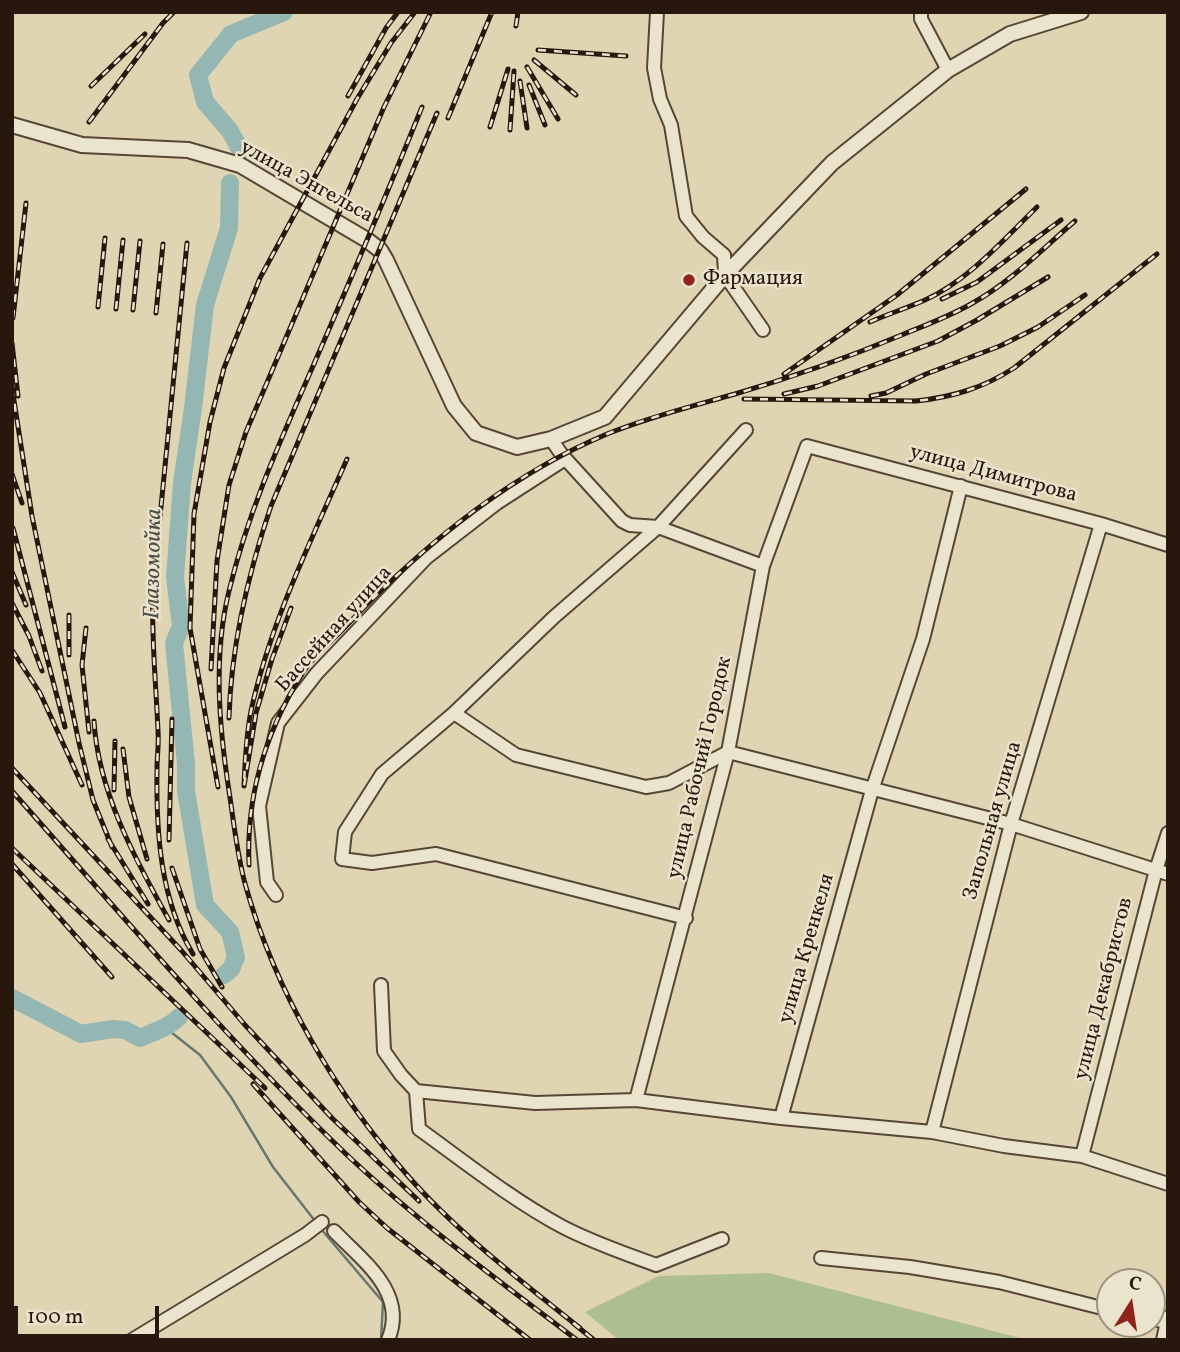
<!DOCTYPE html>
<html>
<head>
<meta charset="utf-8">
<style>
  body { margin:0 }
  #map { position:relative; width:1180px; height:1352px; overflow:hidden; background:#e0d5b2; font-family:Vollkorn,serif }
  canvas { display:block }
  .frame { position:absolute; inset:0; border:14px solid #28170d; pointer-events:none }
  .north { position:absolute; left:1096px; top:1268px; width:70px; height:70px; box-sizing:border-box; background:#ebe4cd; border:2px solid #9d9280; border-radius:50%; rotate:12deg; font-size:19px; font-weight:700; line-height:28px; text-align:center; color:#28170d }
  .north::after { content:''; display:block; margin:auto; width:24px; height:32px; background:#8f2418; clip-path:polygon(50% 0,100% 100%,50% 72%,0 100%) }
  .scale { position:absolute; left:14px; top:1306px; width:145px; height:32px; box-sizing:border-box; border:4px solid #28170d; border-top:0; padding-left:9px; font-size:21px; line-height:24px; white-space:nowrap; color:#28170d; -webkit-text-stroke:5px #ebe4cd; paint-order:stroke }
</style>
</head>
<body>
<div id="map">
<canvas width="1180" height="1352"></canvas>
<div class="frame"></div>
<div class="north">С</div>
<div class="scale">100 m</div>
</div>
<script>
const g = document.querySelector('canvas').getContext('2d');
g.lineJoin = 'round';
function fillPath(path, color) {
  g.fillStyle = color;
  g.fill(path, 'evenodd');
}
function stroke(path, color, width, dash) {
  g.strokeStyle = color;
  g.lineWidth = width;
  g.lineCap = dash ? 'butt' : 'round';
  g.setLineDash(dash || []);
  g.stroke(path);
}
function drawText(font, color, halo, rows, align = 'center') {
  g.font = font + ' Vollkorn,serif';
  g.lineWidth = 5;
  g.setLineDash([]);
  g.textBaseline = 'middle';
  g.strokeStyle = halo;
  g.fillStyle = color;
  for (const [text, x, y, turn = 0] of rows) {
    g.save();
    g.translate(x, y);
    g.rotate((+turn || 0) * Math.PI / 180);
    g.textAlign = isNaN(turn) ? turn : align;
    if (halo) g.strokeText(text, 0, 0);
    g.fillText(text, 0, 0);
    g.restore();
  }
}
fillPath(new Path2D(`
  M 769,1273 L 1028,1340 L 619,1340 L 585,1312 L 659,1276 Z`), '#adbe90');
stroke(new Path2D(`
  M 167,1029 L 200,1055 L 231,1097 L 273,1167 L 315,1221
  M 321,1229 L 383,1302 L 381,1340`), '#697771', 2.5);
stroke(new Path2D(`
  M 241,151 L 230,131 L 205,102 L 198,75 L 231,34 L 284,12
  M 224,975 L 231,969 L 236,957 L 230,932 L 205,905 L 186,791 L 186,764 L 174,643 L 181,626 L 175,577 L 182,483 L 193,408 L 205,305 L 229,228 L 230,183
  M 12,998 L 81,1034 L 113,1029 L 125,1030 L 140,1038 C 154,1031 167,1029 179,1017`), '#95b7b3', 18);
const minor = new Path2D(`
  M 657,12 L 654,68 L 660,99 L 671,125 L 686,216 L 703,237 L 724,255 L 725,275 L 763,330
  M 921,12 L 921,19 L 948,70
  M 551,439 L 562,455 L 622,521 L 630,525 L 658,527 L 763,566
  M 454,713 L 516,755 L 646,787 L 669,783 L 728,752 L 1011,824 L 1168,874
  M 276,895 L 267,882 L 259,806 L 278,723 L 317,673 L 426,558 L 497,503 L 565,459
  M 686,918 L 436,854 L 372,863 L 342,859 L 345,832 L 382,774 L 454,713 L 554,617 L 658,527 L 746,430
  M 381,985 L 384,1051 L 401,1075 L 416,1091
  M 636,1100 L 728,752 L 763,566 L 807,446 L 1101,524 L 1168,545
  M 781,1118 L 872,790 L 923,639 L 961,486
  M 932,1132 L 1011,824 L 1101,524
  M 1082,1156 L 1156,870 L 1168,833
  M 334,1231 C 363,1261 408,1293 388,1340
  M 722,1239 L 656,1265 C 624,1253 591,1242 561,1226 C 511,1199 465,1162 419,1129 L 416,1091 L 535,1103 L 636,1100 L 781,1118 L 932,1132 L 1004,1146 L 1082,1156 L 1168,1184
  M 821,1258 L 910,1267 L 999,1282 L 1110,1310
  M 1152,1319 L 1166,1322
  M 132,1340 L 305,1235 L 322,1222
  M 1163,1340 L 1168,1317`);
const tertiary = new Path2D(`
  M 12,125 L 82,145 L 188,150 L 240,165 L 367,240 L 380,250 L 386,260 L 454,406 L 476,433 L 517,447 L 551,439 L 605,417 L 725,275 L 832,163 L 948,70 L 1010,34 L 1081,12`);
stroke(minor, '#564636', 16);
stroke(tertiary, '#564636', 18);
stroke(minor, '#ebe4cd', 12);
stroke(tertiary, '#ebe4cd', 14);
const rail = new Path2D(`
  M 516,26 L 518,12
  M 538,50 L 626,56
  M 534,60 L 576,95
  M 527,67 L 558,119
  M 520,81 L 527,128
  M 529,85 L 545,125
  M 91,86 L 145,34
  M 348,96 L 386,28 L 398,12
  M 422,107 C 388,191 353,274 317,357 C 283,435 249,508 229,591 C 213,656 219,726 229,791 C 234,823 237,856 246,887 C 276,993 336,1094 408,1176 C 458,1233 521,1281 580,1328
  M 448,118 L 492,12
  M 89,122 L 163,23 L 174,12
  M 490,127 L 508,69
  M 510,130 L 514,71
  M 187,243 L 153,588 C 151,636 156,683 158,731 C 159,744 157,756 157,769 C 156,831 160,900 193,954
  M 942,299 L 977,282 L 1061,220
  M 98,307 L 105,238
  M 116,309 L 123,240
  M 133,310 L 140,241
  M 156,313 L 163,244
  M 13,318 L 26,203
  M 870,322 C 888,314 907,308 925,300 C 969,280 1003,240 1037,207
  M 12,343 L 18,396
  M 784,374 L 897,295 L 1026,189
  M 12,388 L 32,516 L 79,743 L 93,800 L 112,847
  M 784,394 L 818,386 L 938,341 L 977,320 L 1048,277
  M 871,396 L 886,393 L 926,374 L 1000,346 L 1038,327 L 1085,295
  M 744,399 L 916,401 C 953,397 983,388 1014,368 L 1157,254
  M 12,474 L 22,503
  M 13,528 L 65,727
  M 12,572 L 26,605
  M 12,603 L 29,636 L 42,671
  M 291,608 L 272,659 L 256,713 L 244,786 C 245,761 246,736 251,711 C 270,623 311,541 347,459
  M 69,615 L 69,655
  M 86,628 L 82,665 L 89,732
  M 12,650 L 40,693 L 82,785
  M 211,669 L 217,561 L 229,485 L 246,432 L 384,107 L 431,12
  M 229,718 C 231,646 248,574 271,506 L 437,113
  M 94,721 C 98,791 135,859 169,920
  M 123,749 L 129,797 L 147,859
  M 12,768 L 181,950 L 245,1025 L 332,1118 L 419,1201
  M 218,787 L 190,628 L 194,514 L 210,422 L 224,368 L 260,278 L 357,99 L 391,43 L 415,12
  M 114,790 L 115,741
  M 12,791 C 121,914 227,1040 346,1154 C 418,1222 498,1280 577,1340
  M 108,839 L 148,904
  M 169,840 L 172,719
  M 12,848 L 265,1088
  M 12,864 L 112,977
  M 249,865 C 246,795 265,733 302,674 C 313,656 333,640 347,625 C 422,546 507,476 607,434 C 649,417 693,406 735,394 C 793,377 849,357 904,334 C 926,325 950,316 971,304 C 1011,282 1041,250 1075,221
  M 172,868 L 200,949 L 222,987
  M 253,1084 L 359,1202 L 387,1228 L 530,1340
  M 573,1323 L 594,1340`);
stroke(rail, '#28170d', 5);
stroke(rail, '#ebe4cd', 2.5, [8]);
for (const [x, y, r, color] of [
  [689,280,7,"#8f2418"]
]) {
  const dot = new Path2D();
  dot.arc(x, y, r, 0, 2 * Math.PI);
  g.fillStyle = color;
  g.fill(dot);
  stroke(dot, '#ebe4cd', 2.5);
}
drawText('21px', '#28170d', '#ebe4cd', [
  ["улица Энгельса",306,183,29],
  ["улица Димитрова",993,475,15],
  ["Бассейная улица",335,630,-48],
  ["улица Рабочий Городок",701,768,-77],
  ["Запольная улица",994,821,-74],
  ["улица Кренкеля",808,949,-74],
  ["улица Декабристов",1105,989,-76]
]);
drawText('21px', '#28170d', '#ebe4cd', [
  ["Фармация",703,280]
], 'left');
drawText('italic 23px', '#4e4f47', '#ebe4cd', [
  ["Глазомойка",155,564,-89]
]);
</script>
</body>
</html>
